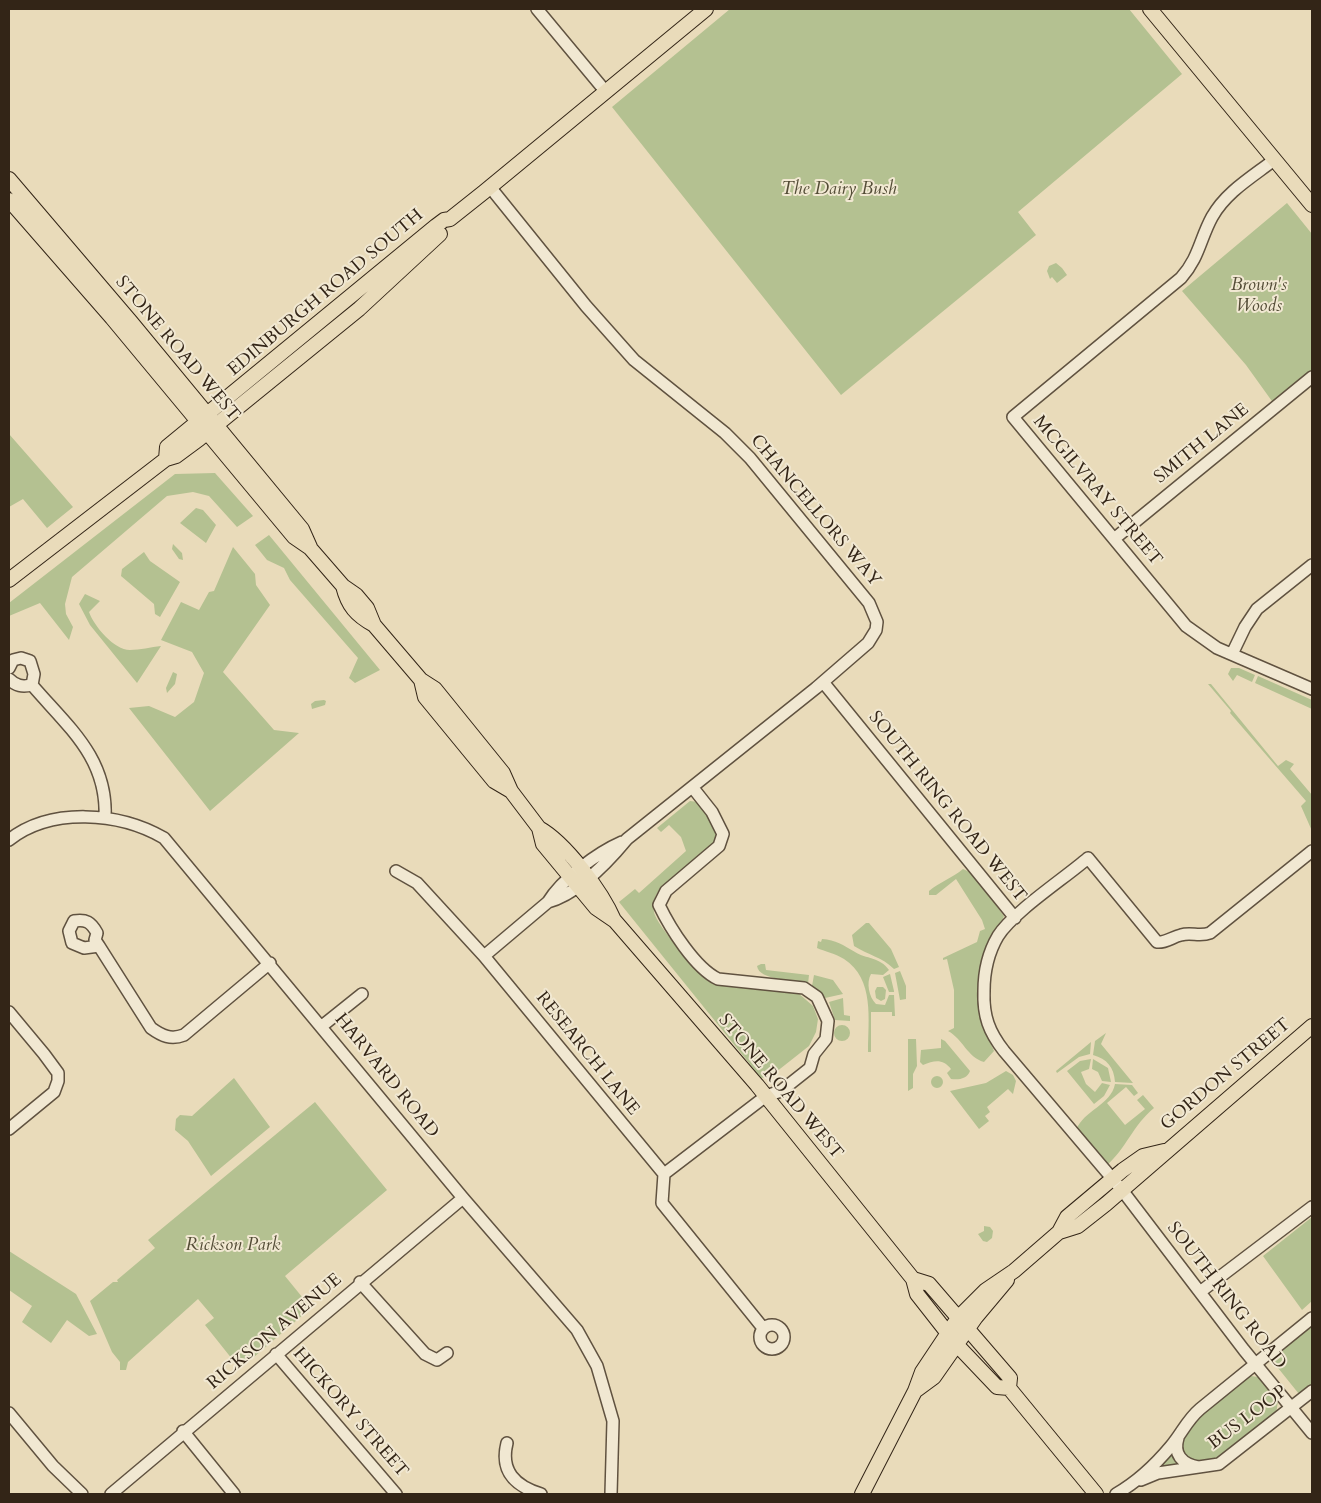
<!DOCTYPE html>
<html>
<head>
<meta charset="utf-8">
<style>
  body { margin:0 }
  #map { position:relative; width:1321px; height:1503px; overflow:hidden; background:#e9dbba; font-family:Cardo,serif }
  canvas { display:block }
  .frame { position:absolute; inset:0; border:10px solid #332517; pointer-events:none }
</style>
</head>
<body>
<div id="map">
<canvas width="1321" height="1503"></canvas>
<div class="frame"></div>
</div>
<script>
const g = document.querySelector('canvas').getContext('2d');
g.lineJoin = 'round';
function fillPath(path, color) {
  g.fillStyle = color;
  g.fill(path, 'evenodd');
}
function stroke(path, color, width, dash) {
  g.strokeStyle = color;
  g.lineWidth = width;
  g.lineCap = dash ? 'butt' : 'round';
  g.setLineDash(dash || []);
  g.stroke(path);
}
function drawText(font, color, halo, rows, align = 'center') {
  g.font = font + ' Cardo,serif';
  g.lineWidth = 4;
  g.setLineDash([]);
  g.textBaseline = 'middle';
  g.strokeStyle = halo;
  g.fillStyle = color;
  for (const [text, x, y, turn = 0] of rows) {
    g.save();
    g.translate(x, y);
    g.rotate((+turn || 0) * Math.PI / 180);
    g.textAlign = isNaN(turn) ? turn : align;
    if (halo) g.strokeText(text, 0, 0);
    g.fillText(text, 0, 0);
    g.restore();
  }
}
fillPath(new Path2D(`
  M 730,9 L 1129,9 L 1182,74 L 1018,212 L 1036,235 L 841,395 L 612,107 Z
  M 1287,203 L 1312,234 L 1312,373 L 1274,404 L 1246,365 L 1182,291 Z
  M 1056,263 L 1062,268 L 1067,275 L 1057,283 L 1052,277 L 1050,279 L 1047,271 L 1049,266 Z
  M 9,434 L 73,507 L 47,528 L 23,499 L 9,507 Z
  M 215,473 L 253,516 L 237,527 L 209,496 L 193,492 L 167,496 L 72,577 L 65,604 L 66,614 L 73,627 L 69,640 L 40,603 L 9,616 L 9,603 L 175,474 Z
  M 196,508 L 203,510 L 216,525 L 206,543 L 180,523 Z
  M 269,535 L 380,670 L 355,683 L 349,678 L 358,658 L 290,580 L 284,568 L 267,560 L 255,545 Z
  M 173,544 L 182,553 L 183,560 L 179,559 L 172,549 Z
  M 233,547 L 255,574 L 256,585 L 270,605 L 223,672 L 274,730 L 299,733 L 210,811 L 129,708 L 149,706 L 175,717 L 194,702 L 204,673 L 192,652 L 161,640 L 181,602 L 199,610 L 209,592 L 214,591 Z
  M 144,552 L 150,561 L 180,582 L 160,617 L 155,614 L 154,604 L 121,576 L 122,569 Z
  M 85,594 L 100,601 L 89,612 C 94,626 114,650 130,650 C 140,650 151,647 161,646 L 137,683 L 90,625 L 79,604 Z
  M 1231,668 L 1239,668 L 1255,675 L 1252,682 L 1237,675 L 1233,681 L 1228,674 Z
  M 173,672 L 177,674 L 175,684 L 167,693 L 166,688 Z
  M 1258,676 L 1312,700 L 1312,709 L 1255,683 Z
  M 1208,684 L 1211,684 L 1278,766 L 1286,760 L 1294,764 L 1290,769 L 1312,795 L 1312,831 L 1301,806 L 1306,801 L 1230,713 L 1231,711 Z
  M 324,700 L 326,701 L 325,705 L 312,709 L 311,704 L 315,701 Z
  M 690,801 L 698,802 L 718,833 L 716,843 L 659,890 C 654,897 653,904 654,912 C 656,925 700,975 712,983 L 797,992 L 813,1006 L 818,1019 L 816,1032 L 809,1046 L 771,1076 L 761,1078 L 619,902 L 635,889 L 639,893 L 686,851 L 681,837 L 669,825 L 661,832 L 657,828 Z
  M 963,869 L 972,873 L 1004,916 L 979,986 L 981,1021 L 994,1051 L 984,1062 C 967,1057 963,1039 948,1031 L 954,1028 L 954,990 L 947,959 L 943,960 L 943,958 L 977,942 L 980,931 L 985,929 L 982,920 L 956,879 L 936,895 L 929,895 L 929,891 C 940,882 952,878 963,869 Z
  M 866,923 L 869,923 L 891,949 L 899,967 L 894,969 C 882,957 868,955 854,946 L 852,935 Z
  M 822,939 C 836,940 843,945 855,952 C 866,959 880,957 889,970 L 883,975 L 871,974 C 866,983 869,997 876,1004 L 885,1005 L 889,995 L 894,995 L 895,1016 L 892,1016 L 892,1012 L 871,1012 L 871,1052 L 868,1052 C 868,1020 875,979 844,959 C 836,954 824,951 817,948 L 818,941 L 821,942 Z
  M 761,964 L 765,964 L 766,970 L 809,975 L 808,984 C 795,979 759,981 757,966 Z
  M 900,971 L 906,986 L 906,999 L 900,1000 L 895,973 Z
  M 890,974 L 894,991 L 894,992 L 889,992 L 883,977 Z
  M 814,975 L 833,980 L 843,994 L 825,998 L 812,986 Z
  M 877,987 L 883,987 L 886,990 L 885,999 L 881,1001 L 876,998 L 875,991 Z
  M 843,998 L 844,1015 L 850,1016 L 850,1021 L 835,1020 L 829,1002 Z
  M834 1033a8 8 0 1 1 16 0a8 8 0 1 1-16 0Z
  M 1106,1033 L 1101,1044 L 1133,1083 L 1115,1082 C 1114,1067 1107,1059 1093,1055 L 1095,1041 Z
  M 908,1039 L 916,1039 L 917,1066 L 913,1074 L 913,1088 L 908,1091 Z
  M 941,1039 L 945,1041 L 970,1071 C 967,1079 959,1080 951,1079 L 947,1073 L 951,1069 C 943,1059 935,1060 923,1065 L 920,1062 L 921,1050 L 941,1048 Z
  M 1091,1042 L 1090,1054 L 1079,1057 L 1057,1073 L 1056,1071 Z
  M 1091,1059 L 1089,1069 L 1081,1072 L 1086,1084 L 1095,1092 L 1102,1083 L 1110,1085 L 1104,1096 L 1094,1104 L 1067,1071 L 1080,1061 Z
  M 1093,1059 L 1108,1068 L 1111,1082 L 1102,1081 L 1098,1072 L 1092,1069 Z
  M 1006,1071 L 1013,1075 L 1016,1081 L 1013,1094 L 1008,1089 L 987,1107 L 990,1112 L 985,1116 L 989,1121 L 979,1129 L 950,1091 L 986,1083 Z
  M931 1082a6 6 0 1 1 12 0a6 6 0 1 1-12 0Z
  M 234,1078 L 270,1127 L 211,1176 L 188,1141 L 175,1130 L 176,1119 L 180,1115 L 192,1116 Z
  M 1115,1084 L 1132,1085 L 1138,1093 L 1134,1096 L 1126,1087 L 1107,1103 L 1125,1125 L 1145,1109 L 1137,1100 L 1143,1095 L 1154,1108 C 1133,1125 1126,1149 1106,1166 L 1076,1130 C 1084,1110 1111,1105 1115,1084 Z
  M 315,1102 L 387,1190 L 285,1276 L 311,1308 L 240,1369 L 205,1325 L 214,1318 L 198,1299 L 128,1362 L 126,1370 L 120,1370 L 120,1362 L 112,1352 L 90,1301 L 113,1282 L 118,1282 L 117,1280 L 155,1248 L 148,1240 Z
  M 1312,1217 L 1312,1301 L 1302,1310 L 1263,1256 Z
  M 984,1226 L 990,1227 L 993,1231 L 992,1238 L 987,1242 L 983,1241 L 978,1234 L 984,1231 Z
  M 9,1251 L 76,1294 L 97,1334 L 89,1336 L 67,1320 L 51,1343 L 22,1322 L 32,1306 L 9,1290 Z
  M 1312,1323 L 1312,1384 L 1299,1394 L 1270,1358 Z
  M 1251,1376 L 1258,1377 L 1278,1401 L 1276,1414 L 1214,1460 L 1203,1464 L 1183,1458 L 1179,1440 L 1192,1421 L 1246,1377 Z
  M 1173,1453 L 1181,1465 L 1160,1468 L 1157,1466 Z`), '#b4c191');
const minor = new Path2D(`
  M 537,9 L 606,92
  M 1274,160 C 1252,177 1226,192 1212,217 C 1200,239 1199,258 1181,278 L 1013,417 L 1186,626 L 1217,648 L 1312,689
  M 490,187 L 586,306 L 634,360 L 725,433 L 750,458 L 869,603 L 877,622 L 876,630 L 868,643 L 816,688 L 627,839 C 608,862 577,894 548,902
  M 1114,539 L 1312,377
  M 1232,654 L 1245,627 L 1257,609 L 1312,565
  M 9,668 L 13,660 L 21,658 L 30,661 L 34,674 L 32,685
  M 9,679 C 16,686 22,687 32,685
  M 823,682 L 1015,918
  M 32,685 C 68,727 108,758 105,818
  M 9,840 C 51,807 119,812 164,838 L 463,1198 L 577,1330 L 597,1366 L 613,1421 L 611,1494
  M 1312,851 L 1210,933 C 1200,937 1191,932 1181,935 C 1172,937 1166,943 1157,942 L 1088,858 C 1065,878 1013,912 998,936 C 988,953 984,972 984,991 C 983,1016 989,1032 1004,1051 L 1122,1190 L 1244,1350 L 1312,1433
  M 396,871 L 417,883 L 484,956 L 664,1174 L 662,1203 L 763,1328
  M 99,946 L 84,948 L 72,943 L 69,931 L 74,921 C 86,919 91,922 97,933 L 95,940 L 99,946 L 151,1028 C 162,1036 171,1040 184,1035 L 270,963
  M 484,956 L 548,902 C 562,879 597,853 622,842
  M 9,1012 L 44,1054 L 58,1073 L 58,1081 L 54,1092 L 9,1129
  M 322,1026 L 362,994
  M 664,1174 L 766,1096 L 781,1091 L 810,1068 L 814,1054 L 826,1039 L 828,1021 L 817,997 L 804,988 L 718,979 C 695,968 670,928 659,905 L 666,891 L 719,846 L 723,834 L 712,812 L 693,788
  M 360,1282 L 425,1354 L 437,1360 L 447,1353
  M 1200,1292 L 1312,1207
  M760 1337a12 12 0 1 1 24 0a12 12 0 1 1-24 0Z
  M 276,1354 L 396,1494
  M 9,1413 L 53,1466 L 82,1494
  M 183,1431 L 234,1494
  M 1178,1438 C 1173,1454 1182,1464 1198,1467
  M 507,1443 C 500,1471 515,1486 541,1494
  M 1141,1480 L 1158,1473 L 1219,1464 L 1312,1391
  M 111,1494 L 463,1198
  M 1116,1494 C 1137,1482 1156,1464 1171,1446 C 1182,1433 1187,1420 1200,1409 L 1312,1318`);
const major = new Path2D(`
  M 1150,9 L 1312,205
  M 9,179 L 131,322 L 302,529 L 310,547
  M 9,200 L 112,318 L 294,537 L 310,548 L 343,586 L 356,595 L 367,608 L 374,625 L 421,680 L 435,689 L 503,773 L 511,791 L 539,828 L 543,844 L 596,908 L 615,921 L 757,1085 L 913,1279 L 917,1294 L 957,1345 L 997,1387 L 1009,1388 L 1096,1494
  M 166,459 L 167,447 L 436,226 L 444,220 L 450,219 L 484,192 L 706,9
  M 9,580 L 166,459 L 176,456 L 199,439 L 359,309 L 440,234
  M 343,586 C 348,606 356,615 374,625
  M 421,680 L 425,697 L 494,781 L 511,791
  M 539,828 C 566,843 602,892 614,920
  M 1059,1232 L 1078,1226 L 1106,1204 L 1312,1026
  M 913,1279 L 929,1284 L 1010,1378 L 1009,1388
  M 915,1391 L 934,1377 L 976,1317 L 1007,1280
  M 862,1494 L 915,1391 L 922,1372 L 958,1318 L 986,1290 L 1014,1271 L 1059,1232 L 1067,1217 L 1123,1170 L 1143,1156 L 1164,1151`);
stroke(minor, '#605240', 14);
stroke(major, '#332517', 16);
stroke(minor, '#f1e8d2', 11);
stroke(major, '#e9dbba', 14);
drawText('italic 18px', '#534c36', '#f1e8d2', [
  ["The Dairy Bush",839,190],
  ["Brown's",1259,286],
  ["Woods",1259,307],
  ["Rickson Park",233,1246]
]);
drawText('18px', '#332517', '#f1e8d2', [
  ["EDINBURGH ROAD SOUTH",326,293,-40],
  ["STONE ROAD WEST",177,349,50],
  ["SMITH LANE",1202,444,-39],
  ["MCGILVRAY STREET",1097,491,50],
  ["CHANCELLORS WAY",815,511,50],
  ["SOUTH RING ROAD WEST",947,807,51],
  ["RESEARCH LANE",587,1054,51],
  ["GORDON STREET",1226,1075,-40],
  ["HARVARD ROAD",386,1076,51],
  ["STONE ROAD WEST",780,1087,50],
  ["SOUTH RING ROAD",1226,1296,52],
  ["RICKSON AVENUE",275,1332,-40],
  ["HICKORY STREET",350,1413,49],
  ["BUS LOOP",1248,1418,-37]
]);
</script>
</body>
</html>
